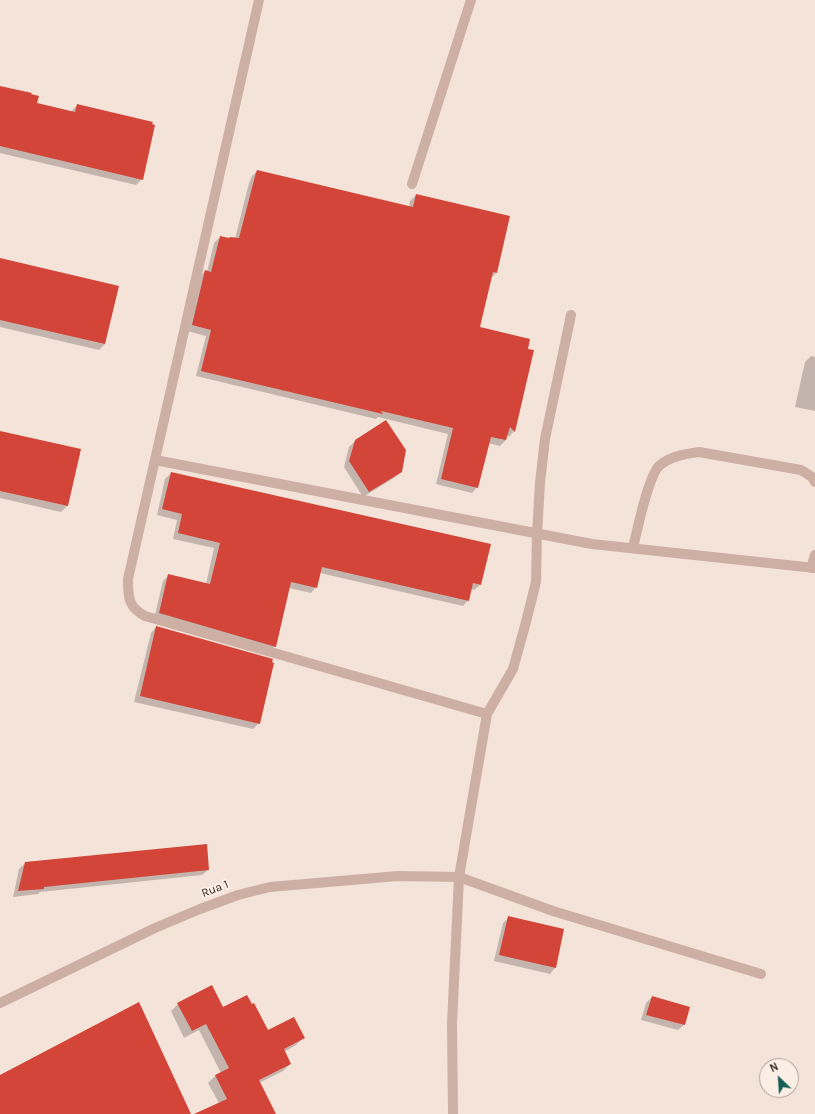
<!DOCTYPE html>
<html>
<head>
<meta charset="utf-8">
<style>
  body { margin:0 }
  #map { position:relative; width:815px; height:1114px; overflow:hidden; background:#f4e3d9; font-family:Karla,sans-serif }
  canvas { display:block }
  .north { position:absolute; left:759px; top:1058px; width:40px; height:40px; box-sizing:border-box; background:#fbeee5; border:1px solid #ad9f99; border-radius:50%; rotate:335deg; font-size:11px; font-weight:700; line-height:16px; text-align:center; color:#382926 }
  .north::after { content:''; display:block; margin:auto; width:14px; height:18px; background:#175d57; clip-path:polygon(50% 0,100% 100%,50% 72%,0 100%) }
</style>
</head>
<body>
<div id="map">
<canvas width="815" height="1114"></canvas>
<div class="north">N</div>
</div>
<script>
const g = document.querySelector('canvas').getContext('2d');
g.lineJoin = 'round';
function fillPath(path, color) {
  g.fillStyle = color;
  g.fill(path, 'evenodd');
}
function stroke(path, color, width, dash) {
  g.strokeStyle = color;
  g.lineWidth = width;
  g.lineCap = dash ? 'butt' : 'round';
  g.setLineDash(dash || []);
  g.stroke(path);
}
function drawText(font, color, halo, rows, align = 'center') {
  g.font = font + ' Karla,sans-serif';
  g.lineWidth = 4;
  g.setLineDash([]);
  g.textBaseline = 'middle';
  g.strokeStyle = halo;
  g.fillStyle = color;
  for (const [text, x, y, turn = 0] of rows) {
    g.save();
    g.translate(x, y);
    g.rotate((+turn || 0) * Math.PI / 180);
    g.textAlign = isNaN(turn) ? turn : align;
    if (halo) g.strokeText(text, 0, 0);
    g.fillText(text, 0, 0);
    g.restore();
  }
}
fillPath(new Path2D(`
  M 0,87 L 36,103 L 71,112 L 77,105 L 142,179 L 136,185 L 0,153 Z
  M 257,171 L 409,207 L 410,201 L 416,195 L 496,273 L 491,278 L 479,328 L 514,431 L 509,437 L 507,435 L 506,440 L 500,446 L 488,443 L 477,487 L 472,493 L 436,484 L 448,434 L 378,417 L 376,419 L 196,376 L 206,336 L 187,331 L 199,277 L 205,271 L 207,272 L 214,243 L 220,237 L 235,239 L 249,183 L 252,176 Z
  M 0,259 L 118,286 L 105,344 L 99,350 L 0,327 Z
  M 811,356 L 815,357 L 815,411 L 795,407 L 805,362 Z
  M 0,432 L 80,450 L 67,506 L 61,512 L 0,498 Z
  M 355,441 L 401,472 L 394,478 L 363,497 L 344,467 L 349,447 Z
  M 171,473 L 480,585 L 474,590 L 471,589 L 468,600 L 463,606 L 320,573 L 316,587 L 311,593 L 289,588 L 275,646 L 269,652 L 154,619 L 163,581 L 169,575 L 206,584 L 214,548 L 173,539 L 177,520 L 157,515 L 165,479 Z
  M 156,627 L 259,723 L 253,729 L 134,702 L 151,633 Z
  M 25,863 L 208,870 L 202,875 L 40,892 L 38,894 L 13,897 L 19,869 Z
  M 509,917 L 555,968 L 550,974 L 494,961 L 503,923 Z
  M 652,997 L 684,1025 L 678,1030 L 641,1020 L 646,1003 Z
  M 178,1004 L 223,1008 L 268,1032 L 303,1038 L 296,1045 L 284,1052 L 290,1064 L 283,1071 L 259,1083 L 275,1114 L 196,1114 L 219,1103 L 208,1083 L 215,1076 L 221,1073 L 199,1030 L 184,1038 L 171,1011 Z`), '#0003');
fillPath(new Path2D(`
  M 0,86 L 32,93 L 31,94 L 39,96 L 37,103 L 75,112 L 77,104 L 153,122 L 152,124 L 155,125 L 143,180 L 0,146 Z
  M 257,170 L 413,207 L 416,194 L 510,216 L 497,273 L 493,272 L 480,327 L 530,339 L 528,349 L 534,350 L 515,432 L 510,427 L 506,440 L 491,437 L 478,488 L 441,479 L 453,428 L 381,411 L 383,414 L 201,371 L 211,330 L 192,325 L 205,270 L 211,272 L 220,236 L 229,238 L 230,237 L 239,238 L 255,176 Z
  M 0,258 L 119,286 L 105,344 L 0,320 Z
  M 386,420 L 406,450 L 402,472 L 369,492 L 349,461 L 355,440 Z
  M 0,431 L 81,449 L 68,506 L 0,491 Z
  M 171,472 L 491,544 L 481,585 L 473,583 L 469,601 L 322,567 L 317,588 L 291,582 L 276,647 L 159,613 L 168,574 L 210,584 L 220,543 L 178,533 L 182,514 L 162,509 Z
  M 156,626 L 273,659 L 272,662 L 274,663 L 260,724 L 140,696 Z
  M 207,844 L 209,870 L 44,887 L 44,889 L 18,891 L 25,862 Z
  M 508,916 L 564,929 L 556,968 L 499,955 Z
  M 212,985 L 223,1007 L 247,995 L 252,1004 L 254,1003 L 268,1030 L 294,1017 L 305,1038 L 284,1049 L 291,1064 L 259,1080 L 276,1114 L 194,1114 L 227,1099 L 215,1075 L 229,1068 L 206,1024 L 192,1031 L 177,1003 Z
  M 652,996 L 690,1007 L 685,1025 L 646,1015 Z
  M 139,1002 L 191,1114 L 0,1114 L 0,1075 Z`), '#d24538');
stroke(new Path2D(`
  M 259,0 L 128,579 C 128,597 128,607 145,616 L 487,714
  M 412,184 L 471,0
  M 155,460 L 592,544 L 815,568
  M 633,548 C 637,531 648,477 659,466 C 670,456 685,454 699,452 L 801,470 L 812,477 L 815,482
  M 811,568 L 815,555
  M 453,1114 L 452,1024 L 459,877 L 487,714 L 513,669 L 526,622 L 536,582 L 537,534 L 540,483 L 545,439 L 571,315`), '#cdb0a3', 10);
stroke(new Path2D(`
  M 0,1003 L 155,928 L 200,909 L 238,895 L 270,887 L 398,876 L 459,877 L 553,911 L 761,974`), '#cdb0a3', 10);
drawText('12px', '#382926', '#fbeee5', [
  ["Rua 1",215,889,-21]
]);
</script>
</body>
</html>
